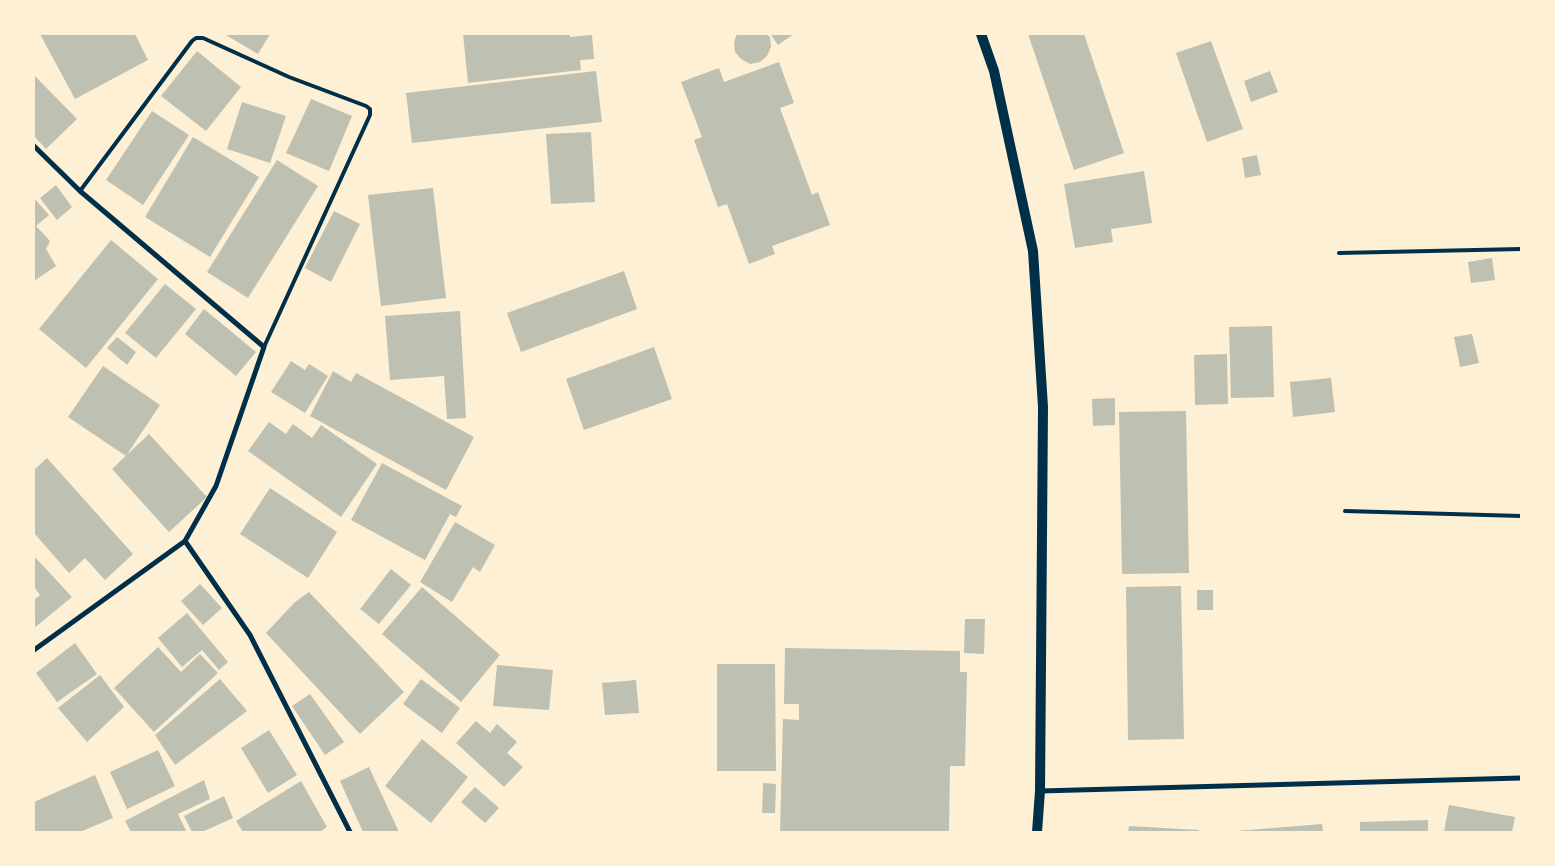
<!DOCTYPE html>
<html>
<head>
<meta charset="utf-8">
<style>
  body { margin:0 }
  #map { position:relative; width:1555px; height:866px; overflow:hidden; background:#fdf0d5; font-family:Barlow,sans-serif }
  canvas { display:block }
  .frame { position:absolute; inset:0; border:35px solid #fdf0d5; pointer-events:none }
</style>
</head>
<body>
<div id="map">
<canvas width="1555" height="866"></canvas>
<div class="frame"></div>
</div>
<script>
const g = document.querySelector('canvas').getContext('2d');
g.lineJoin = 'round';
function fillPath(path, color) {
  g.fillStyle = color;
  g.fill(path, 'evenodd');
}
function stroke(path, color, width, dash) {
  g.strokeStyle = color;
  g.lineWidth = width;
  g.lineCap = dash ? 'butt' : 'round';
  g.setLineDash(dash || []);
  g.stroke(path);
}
fillPath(new Path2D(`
  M 40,34 L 135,34 L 148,60 L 75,99 Z
  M 224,34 L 270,34 L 258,54 Z
  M 463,34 L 570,34 L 570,37 L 592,35 L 594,59 L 580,60 L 581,70 L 468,83 Z
  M 737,34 L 767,34 L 770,37 L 771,47 L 767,56 L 760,62 L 750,64 L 741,59 L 735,52 L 734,42 Z
  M 773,34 L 794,34 L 778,45 L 771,35 Z
  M 1028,34 L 1084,34 L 1124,153 L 1074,170 Z
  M 1211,41 L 1243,129 L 1207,142 L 1176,53 Z
  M 197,51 L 241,87 L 206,131 L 161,96 Z
  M 779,62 L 794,103 L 780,108 L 812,195 L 818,192 L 830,225 L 772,246 L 775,254 L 749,264 L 727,204 L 718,207 L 694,140 L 702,137 L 681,82 L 719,68 L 724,82 Z
  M 596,71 L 602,122 L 412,143 L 406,93 Z
  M 1270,71 L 1278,92 L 1251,102 L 1244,81 Z
  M 34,75 L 77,119 L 46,149 L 34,136 Z
  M 311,99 L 352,116 L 329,171 L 286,153 Z
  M 242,102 L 286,116 L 270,163 L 227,149 Z
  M 152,111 L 189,135 L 143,205 L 106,180 Z
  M 591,132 L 595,202 L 551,204 L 546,134 Z
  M 193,137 L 259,177 L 210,257 L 145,217 Z
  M 1257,155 L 1261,175 L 1245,178 L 1242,158 Z
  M 277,160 L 318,186 L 248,298 L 207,272 Z
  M 1144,171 L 1152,223 L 1111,229 L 1113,242 L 1075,248 L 1064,184 Z
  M 56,185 L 72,207 L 57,220 L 40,198 Z
  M 433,188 L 446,298 L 381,306 L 368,195 Z
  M 34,198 L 49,215 L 36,226 L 50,241 L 46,249 L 56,266 L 34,281 Z
  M 334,211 L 360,224 L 331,282 L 305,268 Z
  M 111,240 L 158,279 L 86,368 L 39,329 Z
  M 1492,258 L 1495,280 L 1471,283 L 1468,262 Z
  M 624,271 L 637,309 L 521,352 L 507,313 Z
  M 165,284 L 196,309 L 156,358 L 125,333 Z
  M 204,309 L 256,352 L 236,376 L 185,334 Z
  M 460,311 L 466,418 L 447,419 L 444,376 L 390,380 L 385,316 Z
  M 1272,326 L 1274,397 L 1231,398 L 1229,327 Z
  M 1472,334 L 1479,363 L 1460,367 L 1454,337 Z
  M 117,337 L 136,352 L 127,365 L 107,348 Z
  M 654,347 L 672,399 L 584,430 L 566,379 Z
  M 1227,354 L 1228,404 L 1195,405 L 1194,355 Z
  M 291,361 L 305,370 L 309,364 L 328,376 L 305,413 L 271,392 Z
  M 103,366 L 160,405 L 126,456 L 68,417 Z
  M 333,371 L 351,382 L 356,373 L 474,437 L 446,490 L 310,416 Z
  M 1331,378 L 1335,412 L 1293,417 L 1290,382 Z
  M 1115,398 L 1115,425 L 1093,426 L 1092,399 Z
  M 1186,411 L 1189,573 L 1122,574 L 1119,412 Z
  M 269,422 L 286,434 L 293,424 L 312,438 L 321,425 L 377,464 L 341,517 L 248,451 Z
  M 149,434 L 207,497 L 169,532 L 112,469 Z
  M 47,458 L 133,554 L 105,580 L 85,558 L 69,573 L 34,533 L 34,470 Z
  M 382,463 L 462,506 L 456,517 L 450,514 L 425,560 L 351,520 Z
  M 270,488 L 337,532 L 308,578 L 240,534 Z
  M 455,522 L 495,545 L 480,572 L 473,567 L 452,602 L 420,582 Z
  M 34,556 L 72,597 L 34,628 L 34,600 L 40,595 L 34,587 Z
  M 391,569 L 411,585 L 379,624 L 360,609 Z
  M 200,584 L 222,608 L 203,625 L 181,601 Z
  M 1181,586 L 1184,739 L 1128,740 L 1126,587 Z
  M 422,587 L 500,655 L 461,702 L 382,634 Z
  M 1197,590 L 1213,590 L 1213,610 L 1197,610 Z
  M 309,592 L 404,692 L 360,734 L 266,633 L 295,602 Z
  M 187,613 L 228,662 L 219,670 L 202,650 L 182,667 L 158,638 Z
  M 965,619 L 985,619 L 984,654 L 964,653 Z
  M 75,643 L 97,674 L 57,702 L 36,673 Z
  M 158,647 L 181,672 L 200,654 L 218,673 L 154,732 L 114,688 Z
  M 785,648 L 960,651 L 960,672 L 967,672 L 965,766 L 950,766 L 949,832 L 780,832 L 783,719 L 799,720 L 799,704 L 784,704 Z
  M 717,664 L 775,664 L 776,771 L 717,771 Z
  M 497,665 L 553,670 L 549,710 L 493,706 Z
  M 100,675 L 124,707 L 87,742 L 58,708 Z
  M 220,679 L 247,711 L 175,765 L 155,735 Z
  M 421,679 L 460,708 L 442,733 L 403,704 Z
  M 636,680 L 639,713 L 605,715 L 602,683 Z
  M 310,694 L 344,742 L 325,755 L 292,706 Z
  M 476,721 L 490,733 L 497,724 L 517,742 L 507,753 L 523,767 L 504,787 L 456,743 Z
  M 269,730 L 297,775 L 268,793 L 241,748 Z
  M 422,739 L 468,777 L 431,823 L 385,786 Z
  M 158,750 L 175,786 L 127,809 L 110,772 Z
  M 369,767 L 399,832 L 363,832 L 340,781 Z
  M 95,775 L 113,818 L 80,832 L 34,832 L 34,802 Z
  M 204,780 L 210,799 L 178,814 L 186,831 L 184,832 L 131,832 L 125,821 Z
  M 301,781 L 327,827 L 320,832 L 243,832 L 236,821 Z
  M 763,783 L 776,784 L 775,813 L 762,813 Z
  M 475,787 L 499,808 L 485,823 L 461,802 Z
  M 224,796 L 233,818 L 202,832 L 192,832 L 184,816 Z
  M 1449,805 L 1515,817 L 1512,832 L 1444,832 Z
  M 1428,820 L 1428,832 L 1360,832 L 1360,822 Z
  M 1322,824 L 1323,832 L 1236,832 L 1236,831 Z
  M 1129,826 L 1199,830 L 1199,832 L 1128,832 Z`), '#bec0b2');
stroke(new Path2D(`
  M 80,191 L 192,41 L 196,38 L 203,38 L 289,77 L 366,106 L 370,109 L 370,115 L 264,347
  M 1339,253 L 1521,249
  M 1345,511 L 1521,516`), '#003049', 4);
stroke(new Path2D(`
  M 34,146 L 80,191 L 264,347 L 216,486 L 185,541 L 34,650
  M 185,541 L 250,635 L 350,832
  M 1040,791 L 1521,778`), '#003049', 5);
stroke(new Path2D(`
  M 981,34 L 994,71 L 1033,251 L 1043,407 L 1040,791 L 1037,832`), '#003049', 10);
</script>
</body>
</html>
